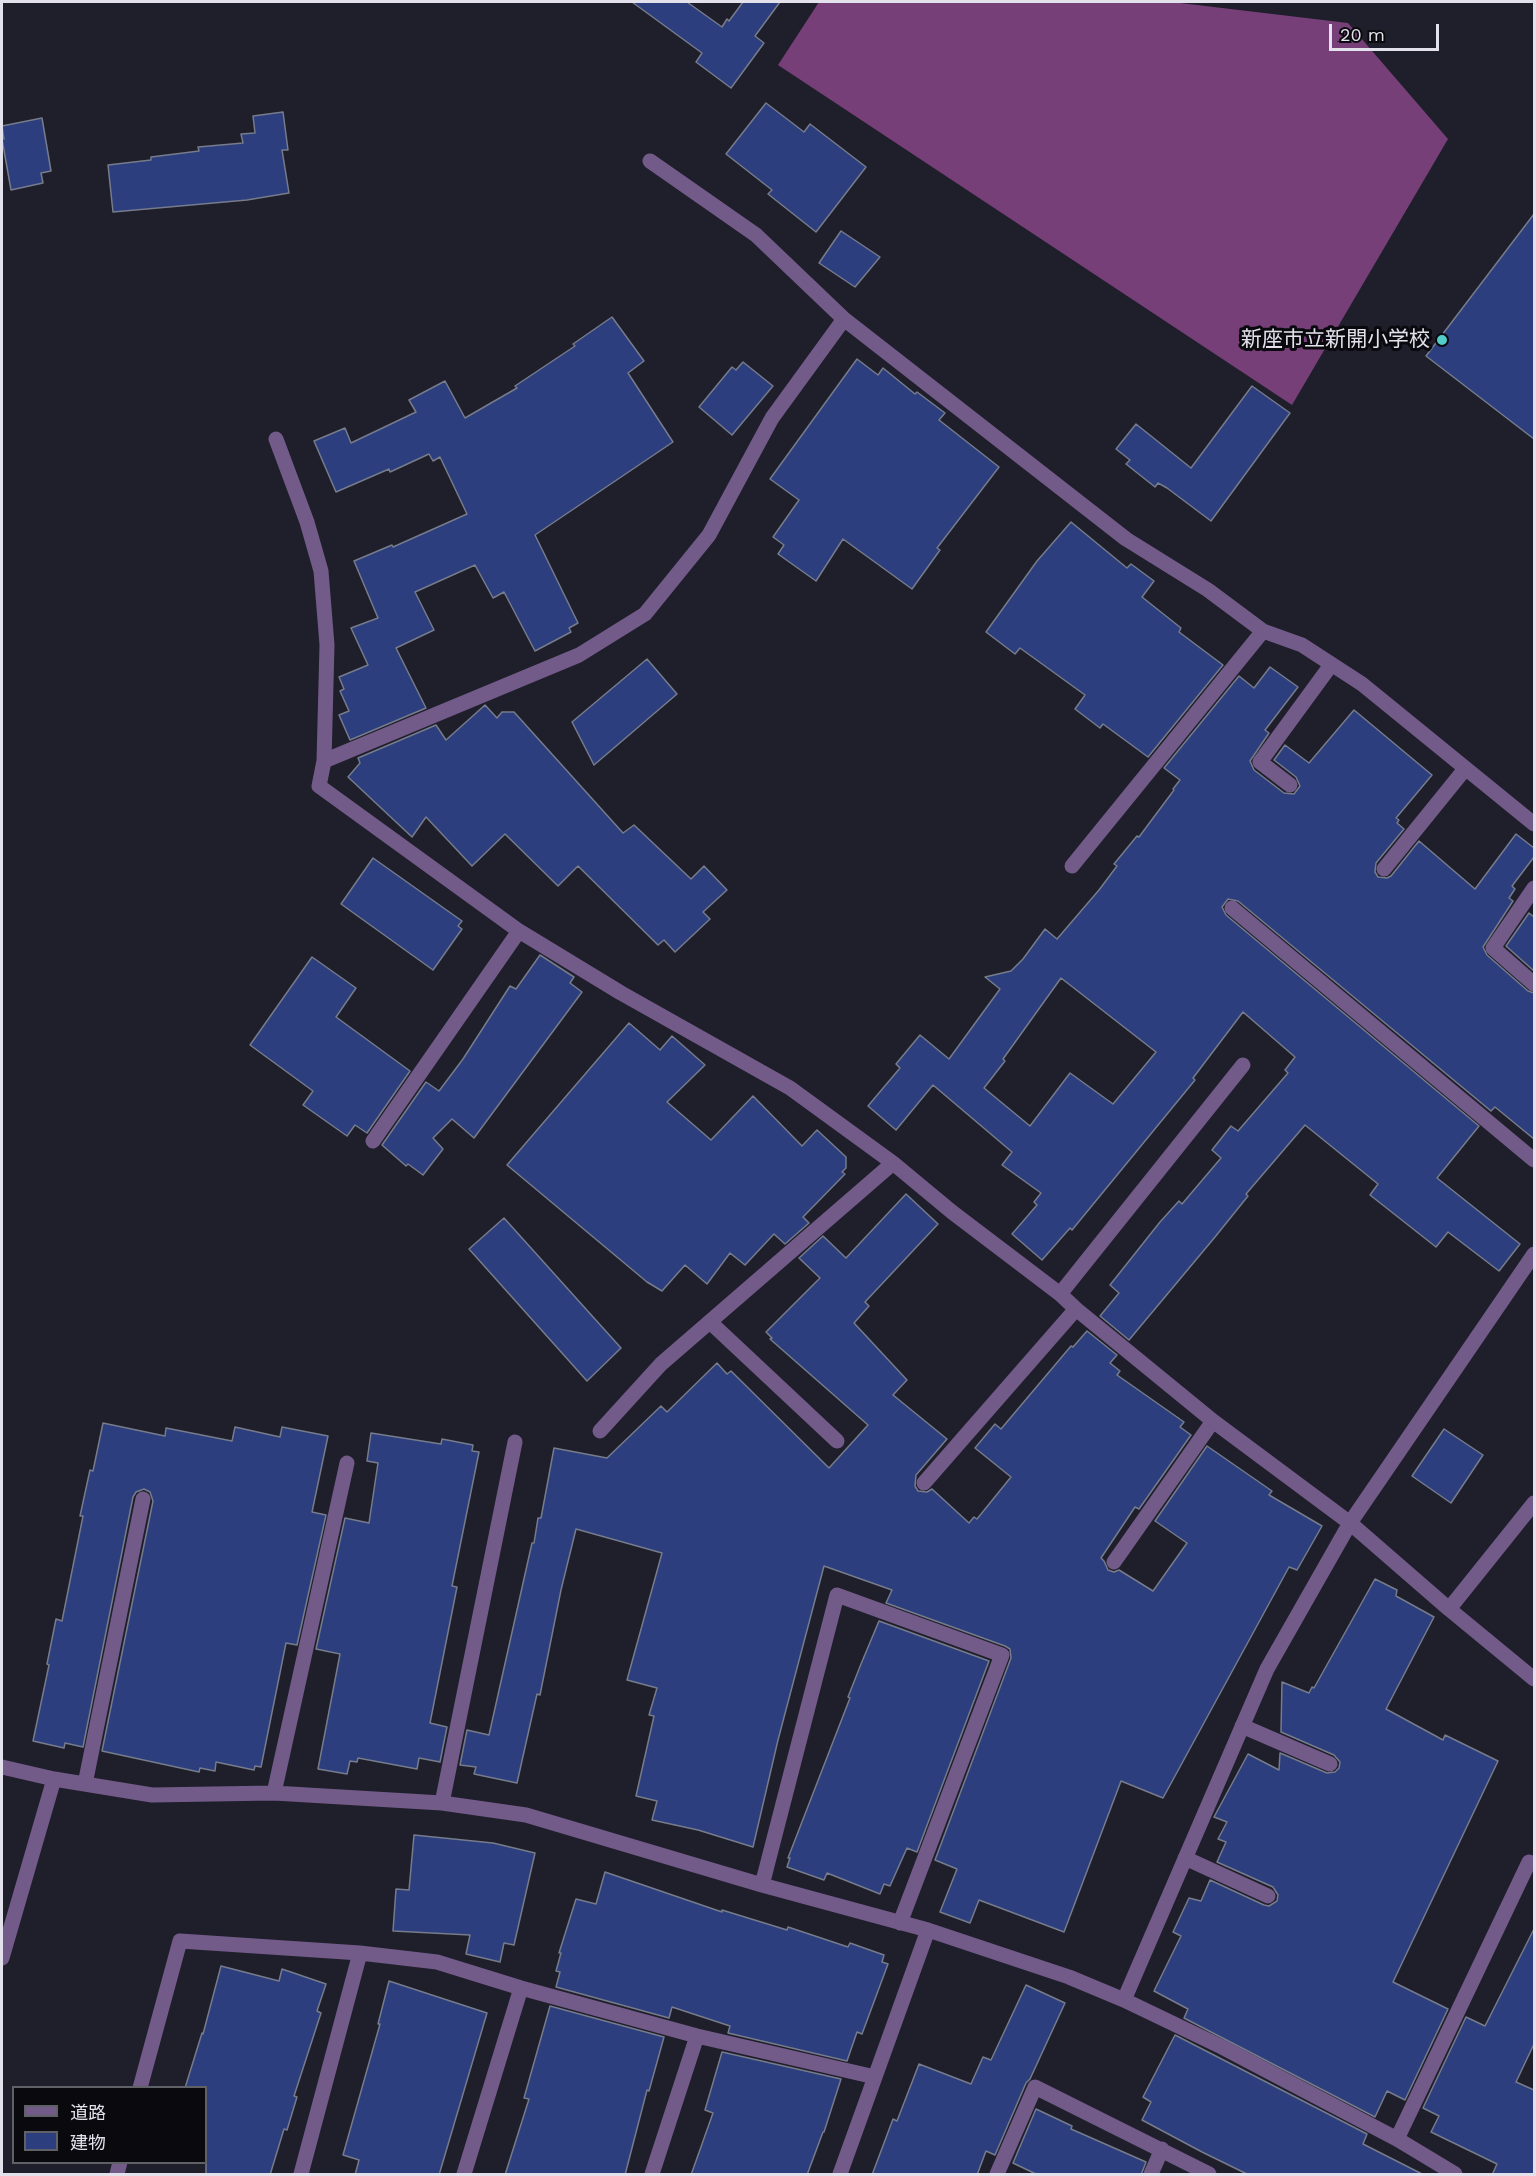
<!DOCTYPE html>
<html>
<head>
<meta charset="utf-8">
<style>
  body { margin:0 }
  #map { position:relative; width:1536px; height:2176px; overflow:hidden; background:#1f1e2b; font-family:"Work Sans","Noto Sans JP",sans-serif }
  canvas { display:block }
  .frame { position:absolute; inset:0; border:3px solid #e3e2ec; pointer-events:none }
  .legend { position:absolute; left:12px; top:2086px; width:195px; height:78px; box-sizing:border-box; background:#09090e; border:2px solid #606067; margin:0; padding:8px 10px; list-style:none; font-size:18px; color:#e3e2ec }
  .legend li { display:flex; align-items:center; gap:12px; height:30px }
  .legend b { width:30px; border:2px solid #606067 }
  .scale { position:absolute; left:1329px; top:24px; width:110px; height:27px; box-sizing:border-box; border:3px solid #e3e2ec; border-top:0; padding-left:8px; font-size:18px; line-height:21px; white-space:nowrap; color:#e3e2ec; -webkit-text-stroke:4px #09090e; paint-order:stroke }
</style>
</head>
<body>
<div id="map">
<canvas width="1536" height="2176"></canvas>
<div class="frame"></div>
<ul class="legend">
<li><b style="height:8px;background:#725b89"></b>道路</li>
<li><b style="height:16px;background:#2c3e7d"></b>建物</li>
</ul>
<div class="scale">20 m</div>
</div>
<script>
const g = document.querySelector('canvas').getContext('2d');
g.lineJoin = 'round';
function fillPath(path, color) {
  g.fillStyle = color;
  g.fill(path, 'evenodd');
}
function stroke(path, color, width, dash) {
  g.strokeStyle = color;
  g.lineWidth = width;
  g.lineCap = dash ? 'butt' : 'round';
  g.setLineDash(dash || []);
  g.stroke(path);
}
function drawText(font, color, halo, rows, align = 'center') {
  g.font = font + ' "Work Sans","Noto Sans JP",sans-serif';
  g.lineWidth = 6;
  g.setLineDash([]);
  g.textBaseline = 'middle';
  g.strokeStyle = halo;
  g.fillStyle = color;
  for (const [text, x, y, turn = 0] of rows) {
    g.save();
    g.translate(x, y);
    g.rotate((+turn || 0) * Math.PI / 180);
    g.textAlign = isNaN(turn) ? turn : align;
    if (halo) g.strokeText(text, 0, 0);
    g.fillText(text, 0, 0);
    g.restore();
  }
}
fillPath(new Path2D(`
  M 819,2 L 1172,2 L 1348,23 L 1448,139 L 1292,405 L 778,65 Z`), '#763f78');
const building = new Path2D(`
  M 632,2 L 687,2 L 722,27 L 727,19 L 729,21 L 743,2 L 780,2 L 755,36 L 764,43 L 731,88 L 696,62 L 702,53 Z
  M 766,103 L 804,132 L 810,124 L 866,167 L 816,232 L 768,194 L 772,190 L 726,154 Z
  M 283,112 L 288,150 L 282,150 L 289,193 L 247,200 L 113,212 L 108,165 L 151,160 L 151,157 L 199,151 L 198,147 L 243,143 L 241,134 L 255,133 L 253,116 Z
  M 42,118 L 51,171 L 41,173 L 43,183 L 11,190 L 2,139 L 4,139 L 2,126 Z
  M 1534,214 L 1534,439 L 1426,356 Z
  M 841,231 L 880,257 L 855,287 L 819,263 Z
  M 612,317 L 644,361 L 628,373 L 673,442 L 535,535 L 578,623 L 569,628 L 571,632 L 535,651 L 504,592 L 493,598 L 475,565 L 415,592 L 434,630 L 396,648 L 426,708 L 350,740 L 339,715 L 349,711 L 340,691 L 344,689 L 339,677 L 368,665 L 351,628 L 378,618 L 354,561 L 392,545 L 393,547 L 467,514 L 440,457 L 433,461 L 429,454 L 390,472 L 389,469 L 336,492 L 314,441 L 345,428 L 351,443 L 416,412 L 409,400 L 445,381 L 465,418 L 517,388 L 515,386 L 575,346 L 573,344 Z
  M 857,359 L 878,375 L 883,368 L 915,394 L 917,392 L 945,413 L 939,420 L 999,467 L 937,548 L 940,550 L 912,589 L 843,539 L 816,581 L 778,554 L 784,545 L 773,537 L 799,500 L 770,479 Z
  M 743,362 L 773,386 L 732,435 L 699,407 L 732,367 L 736,370 Z
  M 1252,386 L 1290,413 L 1211,521 L 1167,488 L 1158,483 L 1155,487 L 1126,464 L 1130,460 L 1116,449 L 1136,424 L 1191,468 Z
  M 1071,522 L 1127,568 L 1131,564 L 1154,581 L 1142,597 L 1181,628 L 1179,632 L 1223,665 L 1148,757 L 1103,724 L 1100,728 L 1075,709 L 1085,695 L 1020,648 L 1015,654 L 986,632 L 1037,561 Z
  M 647,659 L 677,694 L 594,765 L 572,722 Z
  M 1270,667 L 1298,687 L 1265,730 L 1269,733 L 1250,761 L 1254,770 L 1284,793 L 1294,794 L 1300,786 L 1296,777 L 1274,760 L 1285,745 L 1309,763 L 1354,710 L 1432,775 L 1396,818 L 1399,820 L 1397,823 L 1404,829 L 1376,863 L 1375,872 L 1378,877 L 1387,878 L 1391,876 L 1419,841 L 1475,889 L 1516,834 L 1534,848 L 1534,857 L 1512,886 L 1515,889 L 1509,898 L 1513,901 L 1483,947 L 1487,955 L 1528,991 L 1534,993 L 1534,1139 L 1495,1107 L 1491,1111 L 1238,901 L 1228,899 L 1222,907 L 1226,915 L 1479,1126 L 1437,1178 L 1520,1244 L 1499,1271 L 1448,1232 L 1436,1247 L 1370,1195 L 1378,1184 L 1305,1125 L 1246,1194 L 1248,1196 L 1215,1237 L 1129,1340 L 1100,1316 L 1119,1293 L 1110,1285 L 1160,1222 L 1179,1201 L 1182,1204 L 1221,1158 L 1212,1150 L 1231,1126 L 1238,1131 L 1288,1073 L 1285,1070 L 1295,1057 L 1243,1012 L 1193,1078 L 1195,1080 L 1072,1230 L 1070,1228 L 1042,1260 L 1012,1234 L 1037,1205 L 1034,1202 L 1041,1193 L 1002,1165 L 1012,1152 L 933,1085 L 896,1130 L 868,1106 L 900,1068 L 896,1064 L 920,1035 L 949,1059 L 1000,989 L 985,977 L 1011,971 L 1023,959 L 1045,929 L 1057,939 L 1099,890 L 1117,866 L 1114,864 L 1137,836 L 1139,837 L 1174,790 L 1173,789 L 1180,780 L 1164,768 L 1239,676 L 1254,688 ZM 1061,978 L 1156,1052 L 1113,1104 L 1070,1073 L 1030,1126 L 984,1088 L 1005,1061 L 1003,1059 Z
  M 485,705 L 497,718 L 502,712 L 514,712 L 623,833 L 634,825 L 691,879 L 704,866 L 727,890 L 703,912 L 710,919 L 675,952 L 664,940 L 658,945 L 578,866 L 558,886 L 505,834 L 472,866 L 426,817 L 412,837 L 348,777 L 360,763 L 358,758 L 436,725 L 446,740 Z
  M 373,858 L 462,921 L 458,926 L 462,929 L 433,970 L 341,904 Z
  M 1529,913 L 1534,917 L 1534,971 L 1506,946 Z
  M 540,955 L 574,977 L 570,983 L 582,992 L 474,1138 L 452,1119 L 433,1138 L 443,1149 L 423,1175 L 408,1164 L 406,1166 L 382,1145 L 426,1082 L 439,1091 L 463,1059 L 510,986 L 516,989 Z
  M 312,957 L 356,988 L 336,1017 L 410,1071 L 367,1133 L 355,1125 L 347,1136 L 303,1105 L 313,1091 L 250,1045 Z
  M 629,1023 L 660,1050 L 672,1036 L 705,1065 L 667,1102 L 711,1140 L 753,1096 L 802,1146 L 817,1130 L 846,1157 L 846,1168 L 842,1172 L 845,1174 L 803,1217 L 809,1223 L 785,1244 L 774,1234 L 745,1265 L 730,1253 L 707,1284 L 685,1265 L 662,1291 L 647,1282 L 507,1165 Z
  M 906,1194 L 938,1224 L 865,1302 L 869,1306 L 854,1323 L 907,1380 L 893,1395 L 947,1439 L 916,1475 L 915,1486 L 918,1491 L 927,1492 L 932,1489 L 969,1523 L 974,1517 L 977,1519 L 1011,1477 L 975,1448 L 995,1424 L 1001,1429 L 1071,1346 L 1073,1347 L 1087,1331 L 1117,1355 L 1110,1363 L 1120,1371 L 1117,1375 L 1184,1422 L 1180,1427 L 1191,1435 L 1139,1509 L 1135,1507 L 1101,1558 L 1104,1561 L 1108,1570 L 1114,1572 L 1119,1570 L 1153,1591 L 1187,1543 L 1155,1521 L 1207,1446 L 1272,1491 L 1269,1495 L 1322,1526 L 1297,1570 L 1289,1567 L 1163,1798 L 1121,1781 L 1064,1932 L 979,1900 L 970,1923 L 940,1912 L 957,1869 L 935,1860 L 1011,1658 L 1010,1649 L 1005,1646 L 886,1603 L 892,1590 L 824,1566 L 778,1740 L 753,1847 L 698,1830 L 652,1820 L 657,1801 L 636,1796 L 654,1716 L 649,1715 L 657,1688 L 627,1680 L 662,1553 L 576,1529 L 561,1590 L 540,1695 L 537,1694 L 517,1783 L 474,1774 L 476,1767 L 460,1765 L 467,1730 L 489,1735 L 532,1543 L 534,1543 L 538,1518 L 541,1518 L 554,1448 L 607,1458 L 661,1406 L 667,1412 L 717,1363 L 727,1374 L 731,1371 L 829,1468 L 868,1425 L 770,1339 L 772,1338 L 766,1332 L 820,1278 L 799,1258 L 823,1236 L 846,1258 Z
  M 504,1218 L 621,1348 L 587,1381 L 469,1249 Z
  M 103,1423 L 165,1436 L 166,1428 L 232,1441 L 235,1427 L 280,1437 L 282,1427 L 328,1436 L 312,1512 L 326,1515 L 297,1645 L 286,1643 L 261,1767 L 255,1766 L 254,1770 L 216,1762 L 215,1771 L 200,1768 L 199,1772 L 102,1751 L 153,1501 L 150,1492 L 144,1489 L 136,1492 L 133,1497 L 83,1747 L 65,1743 L 64,1748 L 33,1741 L 49,1665 L 47,1664 L 56,1619 L 62,1621 L 83,1516 L 80,1516 L 90,1470 L 93,1471 Z
  M 1444,1429 L 1483,1455 L 1451,1503 L 1412,1476 Z
  M 371,1433 L 441,1444 L 442,1439 L 473,1445 L 472,1451 L 479,1452 L 452,1586 L 457,1587 L 430,1723 L 447,1727 L 440,1762 L 419,1758 L 417,1769 L 358,1758 L 357,1762 L 350,1761 L 347,1774 L 318,1769 L 340,1654 L 316,1649 L 345,1518 L 369,1523 L 378,1463 L 367,1461 Z
  M 1375,1579 L 1397,1590 L 1396,1596 L 1434,1617 L 1386,1709 L 1443,1740 L 1445,1735 L 1498,1761 L 1393,1982 L 1448,2009 L 1405,2100 L 1387,2091 L 1375,2117 L 1184,2018 L 1188,2009 L 1154,1991 L 1181,1936 L 1173,1932 L 1189,1898 L 1201,1901 L 1210,1880 L 1264,1905 L 1269,1906 L 1277,1901 L 1278,1895 L 1273,1887 L 1217,1862 L 1226,1842 L 1218,1839 L 1227,1822 L 1214,1817 L 1248,1754 L 1279,1770 L 1280,1753 L 1327,1773 L 1335,1772 L 1339,1768 L 1340,1762 L 1334,1755 L 1281,1732 L 1282,1682 L 1309,1693 L 1312,1687 L 1314,1688 Z
  M 879,1621 L 989,1661 L 917,1852 L 907,1848 L 890,1886 L 884,1884 L 880,1894 L 827,1873 L 824,1880 L 787,1867 L 790,1858 L 788,1858 L 850,1698 L 848,1697 L 861,1664 Z
  M 414,1835 L 493,1843 L 535,1853 L 514,1945 L 504,1943 L 500,1962 L 466,1954 L 470,1935 L 393,1931 L 396,1889 L 409,1890 Z
  M 605,1872 L 722,1912 L 722,1910 L 787,1930 L 788,1927 L 848,1947 L 850,1943 L 884,1955 L 882,1962 L 888,1964 L 862,2034 L 857,2032 L 847,2061 L 728,2033 L 730,2026 L 672,2007 L 669,2018 L 556,1987 L 560,1972 L 556,1971 L 561,1953 L 559,1953 L 576,1899 L 596,1904 Z
  M 1534,1929 L 1534,2044 L 1516,2082 L 1534,2090 L 1534,2175 L 1492,2175 L 1497,2164 L 1431,2132 L 1439,2116 L 1423,2108 L 1466,2017 L 1485,2026 Z
  M 221,1966 L 279,1981 L 282,1969 L 326,1984 L 317,2011 L 321,2013 L 294,2096 L 297,2097 L 287,2130 L 284,2129 L 270,2175 L 206,2175 L 206,2088 L 185,2088 L 202,2033 L 203,2034 Z
  M 389,1981 L 487,2013 L 439,2175 L 355,2175 L 359,2160 L 343,2155 L 380,2024 L 378,2024 Z
  M 1026,1985 L 1065,2003 L 1030,2079 L 1026,2083 L 995,2155 L 986,2151 L 977,2175 L 872,2175 L 893,2119 L 897,2121 L 919,2064 L 971,2084 L 983,2057 L 991,2060 Z
  M 550,2006 L 664,2037 L 649,2091 L 647,2090 L 625,2175 L 505,2175 L 529,2099 L 524,2098 Z
  M 1175,2035 L 1367,2134 L 1363,2144 L 1424,2175 L 1249,2175 L 1202,2152 L 1142,2120 L 1151,2102 L 1143,2097 Z
  M 722,2052 L 841,2079 L 824,2132 L 823,2132 L 807,2175 L 691,2175 L 713,2113 L 705,2110 Z
  M 1036,2109 L 1072,2126 L 1071,2129 L 1146,2162 L 1141,2175 L 1038,2175 L 1013,2163 Z`);
fillPath(building, '#2c3e7d');
stroke(building, '#767c8b', 1.5);
stroke(new Path2D(`
  M 650,161 L 756,235 L 844,319 L 1126,539 L 1208,590 L 1263,631 L 1302,645 L 1362,684 L 1534,824
  M 276,439 L 307,522 L 321,571 L 327,645 L 324,761 L 319,786 L 519,931 L 621,993 L 790,1088 L 893,1163 L 952,1212 L 1060,1294 L 1076,1309 L 1213,1421 L 1350,1523 L 1449,1609 L 1534,1679
  M 324,761 L 579,655 L 645,614 L 709,535 L 772,418 L 844,319
  M 1290,785 L 1260,762 L 1331,665
  M 1072,866 L 1263,631
  M 1384,869 L 1465,769
  M 1534,888 L 1493,948 L 1534,984
  M 1232,908 L 1534,1160
  M 373,1141 L 519,931
  M 1060,1294 L 1243,1065
  M 710,1322 L 837,1441
  M 600,1431 L 661,1364 L 893,1163
  M 924,1483 L 1076,1309
  M 1114,1562 L 1213,1421
  M 1449,1609 L 1534,1503
  M 1242,1726 L 1330,1764
  M 2,1767 L 54,1779 L 152,1795 L 274,1793 L 442,1803 L 526,1815 L 762,1885 L 928,1930 L 1069,1977 L 1124,2000 L 1222,2047 L 1397,2139 L 1455,2174
  M 85,1784 L 143,1499
  M 274,1793 L 347,1463
  M 442,1803 L 515,1442
  M 1185,1858 L 1268,1896
  M 762,1885 L 837,1595 L 1002,1655 L 900,1923
  M 2,1958 L 54,1779
  M 1124,2000 L 1267,1669 L 1350,1523 L 1534,1254
  M 697,2036 L 875,2077
  M 140,2088 L 180,1941 L 360,1953 L 437,1962 L 521,1988 L 697,2036 L 652,2174
  M 1397,2139 L 1529,1862 L 1534,1864
  M 117,2174 L 120,2162
  M 301,2174 L 360,1953
  M 464,2174 L 521,1988
  M 840,2174 L 928,1930
  M 997,2174 L 1035,2087 L 1209,2174
  M 1151,2174 L 1162,2149`), '#725b89', 15);
for (const [x, y, r, color] of [
  [1442,340,6,"#53cdc9"]
]) {
  const dot = new Path2D();
  dot.arc(x, y, r, 0, 2 * Math.PI);
  g.fillStyle = color;
  g.fill(dot);
  stroke(dot, '#09090e', 2);
}
drawText('21px', '#e3e2ec', '#09090e', [
  ["新座市立新開小学校",1430,340]
], 'right');
</script>
</body>
</html>
